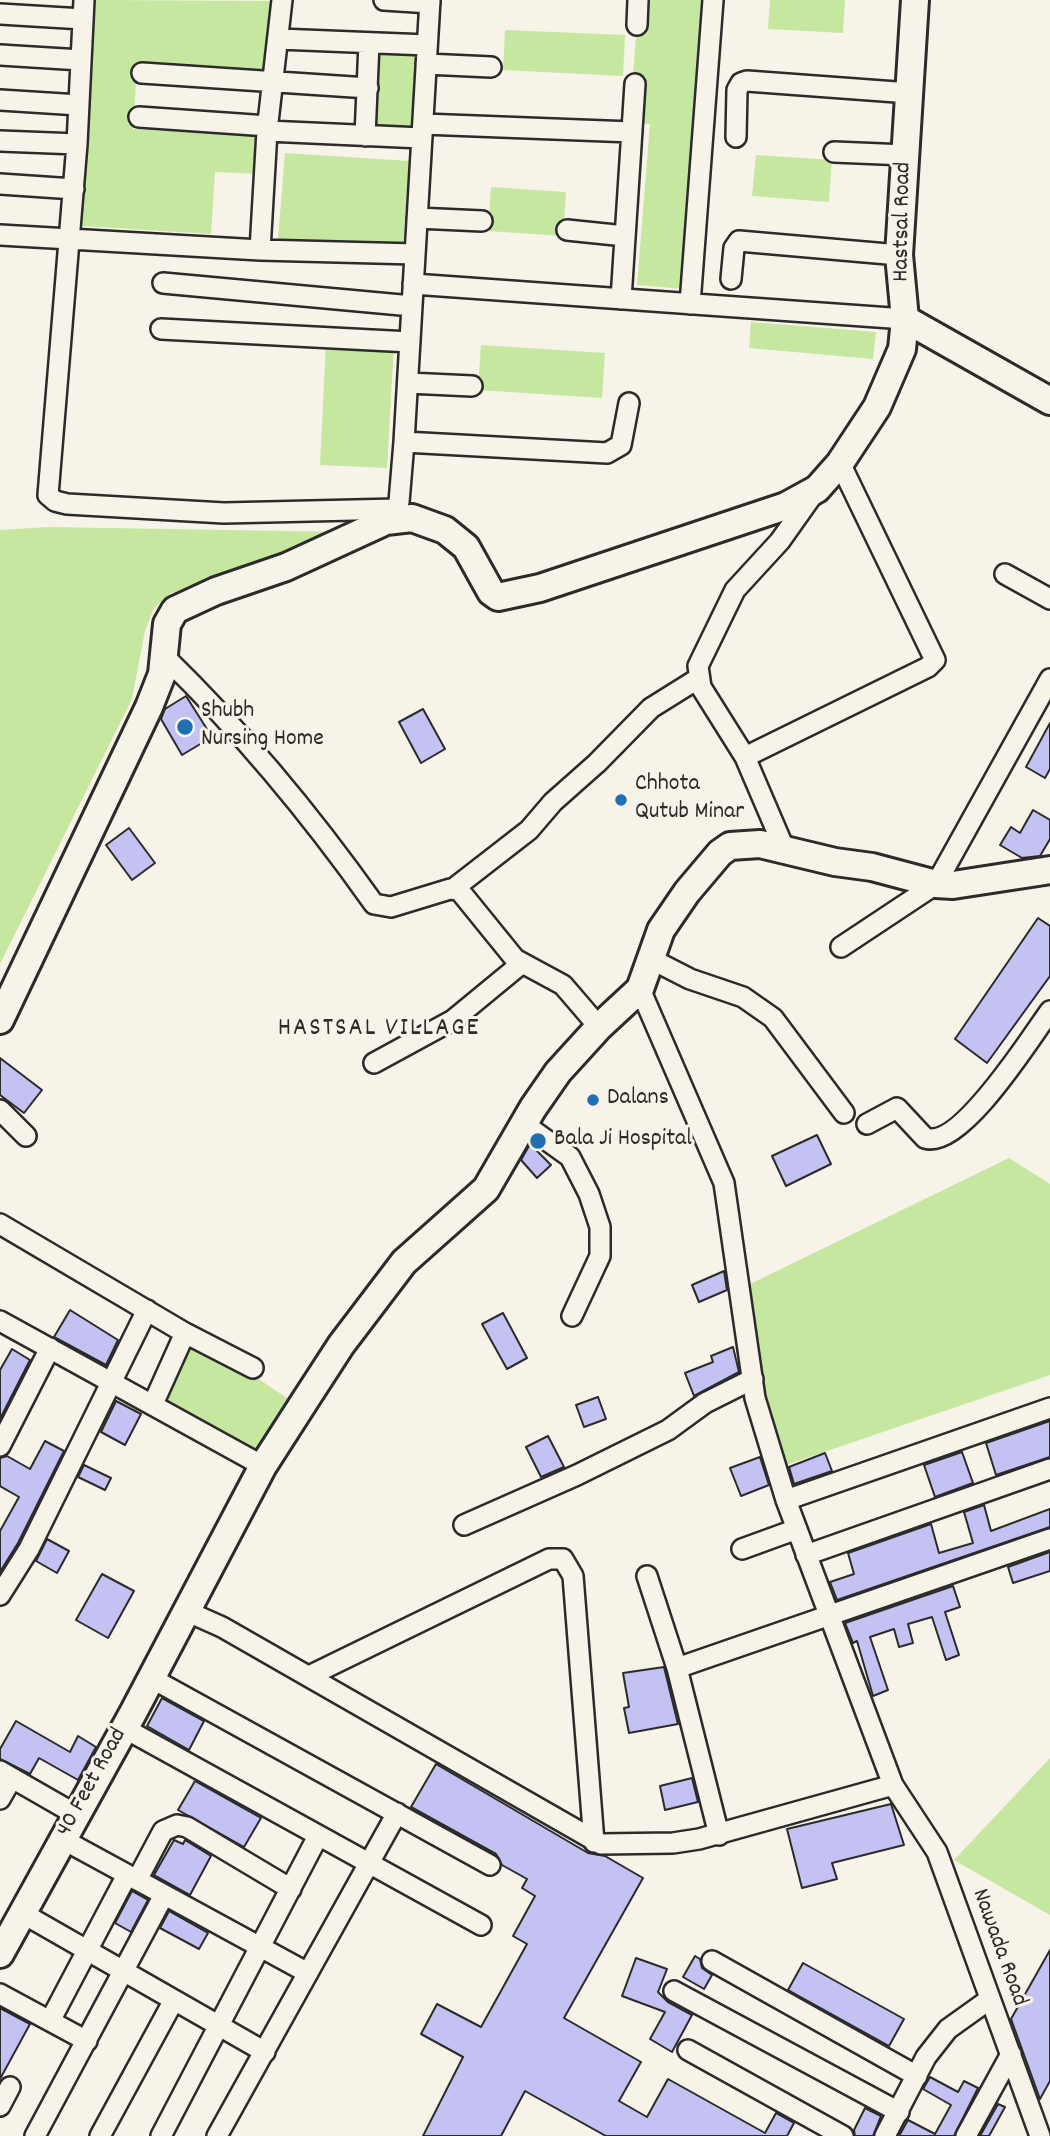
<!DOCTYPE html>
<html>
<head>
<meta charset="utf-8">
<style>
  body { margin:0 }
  canvas { display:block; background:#f7f3e8 }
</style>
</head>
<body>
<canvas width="1050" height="2136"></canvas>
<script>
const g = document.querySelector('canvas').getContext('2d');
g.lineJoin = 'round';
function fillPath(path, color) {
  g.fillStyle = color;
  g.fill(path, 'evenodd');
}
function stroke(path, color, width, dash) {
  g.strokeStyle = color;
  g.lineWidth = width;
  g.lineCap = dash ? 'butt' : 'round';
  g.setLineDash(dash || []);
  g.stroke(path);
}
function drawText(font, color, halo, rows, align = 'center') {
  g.font = font + ' Dekko,sans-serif';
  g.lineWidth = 6;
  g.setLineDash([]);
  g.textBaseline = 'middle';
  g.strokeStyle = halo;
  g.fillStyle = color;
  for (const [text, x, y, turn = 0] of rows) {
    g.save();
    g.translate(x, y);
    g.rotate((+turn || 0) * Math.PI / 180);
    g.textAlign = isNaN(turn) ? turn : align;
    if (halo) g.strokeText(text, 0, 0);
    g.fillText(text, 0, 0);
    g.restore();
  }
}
fillPath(new Path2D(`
  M 95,0 L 270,1 L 265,75 L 137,68 L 133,129 L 262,136 L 259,174 L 215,172 L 211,234 L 81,226 Z
  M 639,0 L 719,0 L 696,290 L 637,285 L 650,124 L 629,122 Z
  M 770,0 L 845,0 L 843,33 L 768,29 Z
  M 505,30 L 625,35 L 623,76 L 503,70 Z
  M 376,50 L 416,51 L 412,132 L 372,130 Z
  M 285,153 L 409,161 L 403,247 L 278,239 Z
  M 756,155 L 832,160 L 829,202 L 752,196 Z
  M 491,187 L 566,192 L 563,236 L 488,231 Z
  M 751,322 L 876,332 L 873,359 L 749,348 Z
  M 326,342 L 394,345 L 387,468 L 320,465 Z
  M 481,345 L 605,353 L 602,398 L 478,390 Z
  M 48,527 L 348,532 L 171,593 L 154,608 L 145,631 L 132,699 L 0,964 L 0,530 Z
  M 1009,1158 L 1050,1184 L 1050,1375 L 783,1466 L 759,1409 L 746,1286 Z
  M 189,1338 L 228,1358 L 294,1403 L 260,1462 L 156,1400 Z
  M 1050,1758 L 1050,1915 L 954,1860 Z`), '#c6e7a0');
const building = new Path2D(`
  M 186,696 L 212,737 L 182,755 L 161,719 L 165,709 Z
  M 423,709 L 445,749 L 421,763 L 399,722 Z
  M 1050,723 L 1050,769 L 1045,778 L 1026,767 Z
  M 1033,810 L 1050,820 L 1050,839 L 1040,856 L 1022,858 L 1000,845 L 1011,827 L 1020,833 Z
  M 129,828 L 155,863 L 132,880 L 106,845 Z
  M 1038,918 L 1050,926 L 1050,976 L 987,1063 L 955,1039 Z
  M 0,1058 L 42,1090 L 24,1113 L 0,1095 Z
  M 817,1135 L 831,1164 L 786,1186 L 772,1156 Z
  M 530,1144 L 551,1165 L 537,1178 L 521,1160 Z
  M 724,1271 L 727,1290 L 699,1302 L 692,1285 Z
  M 70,1310 L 118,1340 L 106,1365 L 54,1337 Z
  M 503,1313 L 527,1358 L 507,1369 L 482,1324 Z
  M 733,1347 L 739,1372 L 694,1396 L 685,1373 L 713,1362 L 711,1356 Z
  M 12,1349 L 30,1360 L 0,1419 L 0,1370 Z
  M 598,1397 L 606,1419 L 584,1427 L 576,1405 Z
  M 116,1401 L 141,1414 L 125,1445 L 101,1432 Z
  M 1050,1421 L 1050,1457 L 996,1475 L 986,1443 Z
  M 548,1436 L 564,1467 L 541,1477 L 526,1447 Z
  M 45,1441 L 64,1451 L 18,1543 L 0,1572 L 0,1531 L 19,1497 L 0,1486 L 0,1458 L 7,1456 L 30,1469 Z
  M 962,1452 L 973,1483 L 935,1497 L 924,1465 Z
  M 825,1453 L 832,1471 L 794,1484 L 789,1467 Z
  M 760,1457 L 769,1485 L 741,1496 L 730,1468 Z
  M 84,1465 L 111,1478 L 105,1490 L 78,1477 Z
  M 984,1505 L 991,1531 L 1050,1509 L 1050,1527 L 837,1600 L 830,1582 L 854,1574 L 848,1553 L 931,1524 L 939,1553 L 973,1543 L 964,1512 Z
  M 47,1539 L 69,1551 L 57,1573 L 36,1561 Z
  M 1050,1552 L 1050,1571 L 1013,1583 L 1008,1567 Z
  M 102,1574 L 134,1591 L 108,1638 L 76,1620 Z
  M 953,1586 L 960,1607 L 945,1612 L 959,1655 L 946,1660 L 932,1617 L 908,1624 L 913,1643 L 899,1647 L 894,1629 L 870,1637 L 888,1690 L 873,1696 L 857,1641 L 853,1643 L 845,1623 Z
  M 664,1667 L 678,1724 L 629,1733 L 624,1708 L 629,1707 L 623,1673 Z
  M 162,1698 L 204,1721 L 189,1750 L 147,1726 Z
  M 16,1721 L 70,1752 L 78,1736 L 96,1747 L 78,1780 L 39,1758 L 30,1774 L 0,1759 L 0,1749 Z
  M 436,1764 L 588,1853 L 605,1856 L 643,1878 L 564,2018 L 641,2062 L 619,2101 L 647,2117 L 668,2079 L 765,2133 L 776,2113 L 794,2123 L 787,2136 L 606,2136 L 525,2091 L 501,2136 L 423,2136 L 463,2057 L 421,2034 L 437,2004 L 481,2027 L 527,1944 L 513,1936 L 535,1896 L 522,1888 L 527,1879 L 502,1865 L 496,1854 L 411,1807 Z
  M 692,1778 L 698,1802 L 665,1810 L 660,1786 Z
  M 195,1781 L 261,1818 L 244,1847 L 178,1810 Z
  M 891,1804 L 904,1845 L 832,1863 L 837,1879 L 802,1888 L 787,1829 Z
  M 174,1840 L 183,1844 L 185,1840 L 211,1856 L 190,1895 L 154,1875 Z
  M 132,1891 L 148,1900 L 131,1932 L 115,1923 Z
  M 169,1911 L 208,1933 L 199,1949 L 160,1928 Z
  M 1050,1950 L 1050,2081 L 1040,2099 L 1011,2019 Z
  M 695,1956 L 700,1959 L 702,1968 L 712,1975 L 704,1989 L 683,1977 Z
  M 636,1958 L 667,1969 L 658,1992 L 668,2002 L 692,2015 L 672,2052 L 650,2039 L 665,2012 L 622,1996 Z
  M 803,1963 L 904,2019 L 889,2046 L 788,1990 Z
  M 0,2008 L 30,2024 L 0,2079 Z
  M 930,2077 L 958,2092 L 964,2081 L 978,2088 L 954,2136 L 899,2136 L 908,2120 L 935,2134 L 951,2105 L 923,2089 Z
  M 998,2104 L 1005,2107 L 989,2136 L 980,2136 Z
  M 865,2108 L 881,2116 L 873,2136 L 855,2136 L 854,2130 Z`);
fillPath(building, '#c4c1f3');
stroke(building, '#2b2b2b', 2);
const street = new Path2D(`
  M 84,0 L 77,144 L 48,495 L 55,501 L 67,504 L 224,513 L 397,509
  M 384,0 L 430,3
  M 0,14 L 83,19
  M 637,25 L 638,0
  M 279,39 L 427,45
  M 0,55 L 81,60
  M 426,64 L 491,67
  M 142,73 L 368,88
  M 0,100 L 79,105
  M 139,117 L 268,126
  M 423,124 L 632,132
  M 267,131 L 422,138
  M 365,136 L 369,43
  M 736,137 L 737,90 L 741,83 L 747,81 L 910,93
  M 0,141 L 77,144
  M 834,152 L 906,155
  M 0,184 L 74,189
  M 417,218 L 482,221
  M 567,230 L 625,236
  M 0,235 L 260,250 L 415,254
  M 260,250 L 267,131 L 282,0
  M 731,279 L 734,248 L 739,241 L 899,255
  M 163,283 L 412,306
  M 413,284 L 905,319
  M 621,299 L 635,84
  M 690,304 L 713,0
  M 161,329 L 410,342
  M 408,383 L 472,386
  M 404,442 L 607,453 L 621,445 L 629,403
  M 389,519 L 399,502 L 404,442 L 430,0
  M 1005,574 L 1050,599
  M 165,657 C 243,733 311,815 374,904 L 391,907 L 450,889 L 459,890 L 515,959 L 563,985 L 599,1027
  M 745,757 L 928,667 L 935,660 L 840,463
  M 784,848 L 745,757 L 701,687 L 698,666 L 735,590 L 780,541 L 814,493
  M 453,889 L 529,830 L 553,802 L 597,763 L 651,708 L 699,678
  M 841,947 L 936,884 L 1050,679
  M 649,958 L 690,979 L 743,997 L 773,1018 L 844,1113
  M 640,989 L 724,1183 L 755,1398 L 786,1500 L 893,1785 L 937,1852 L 1040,2136
  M 374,1063 L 453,1020 L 521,964
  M 0,1110 L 26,1136
  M 524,1124 L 570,1157 L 589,1194 L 600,1227 L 600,1256 L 572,1316
  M 867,1124 L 897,1108 L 925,1138 C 961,1150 1031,1037 1050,1011
  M 0,1224 L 185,1333 L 153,1404
  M 0,1321 L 263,1466
  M 185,1333 L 253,1368
  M 0,1446 L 50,1348
  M 786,1500 L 1050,1408
  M 464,1525 L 577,1475 L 668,1430 L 705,1403 L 753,1379
  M 742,1549 L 797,1529
  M 806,1555 L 1050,1469
  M 647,1576 L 677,1668 L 719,1835
  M 0,1595 L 29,1549 L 147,1310
  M 186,1611 L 222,1627 L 601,1844 L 673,1843 L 699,1839 L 893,1785
  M 677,1668 L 1050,1539
  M 309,1676 L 549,1559 L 563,1559 L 573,1576 L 594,1842
  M 151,1678 L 490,1865
  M 124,1728 L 481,1925
  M 0,1771 L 75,1814
  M 0,1799 L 12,1778
  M 62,1839 L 308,1973
  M 137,1880 L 163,1831 L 177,1825 L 187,1827 L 291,1889
  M 22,1913 L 265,2052
  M 712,1961 L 917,2076
  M 674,1991 L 899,2112
  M 0,1994 L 87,2041
  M 50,2021 L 127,1875
  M 688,2050 L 843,2136
  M 0,2106 L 10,2087
  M 35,2136 L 164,1895
  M 100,2136 L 174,2000
  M 161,2136 L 318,1836
  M 217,2136 L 397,1813
  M 885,2136 L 926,2057 L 948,2029 L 990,1999
  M 966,2136 L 1011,2054`);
const secondary = new Path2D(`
  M 905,319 L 1050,401
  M 0,1020 L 149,707 L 162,674 L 167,624 L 175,610 L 216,591 L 286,567 L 386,521 L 412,518 L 445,530 L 466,547 L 491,592 L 498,597 L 540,588 L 786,506 L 817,489 L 840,463 L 877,407 L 902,349 L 905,319 L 899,255 L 915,0
  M 0,1954 L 133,1713 L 263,1466 L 306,1399 L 341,1345 L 404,1262 L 486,1189 L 533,1108 L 558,1072 L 599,1027 L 640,989 L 661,930 L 687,892 L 720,853 L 730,846 L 760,844 L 835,862 L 872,867 L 936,884 L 953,885 L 1050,870`);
stroke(street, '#2b2b2b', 24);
stroke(secondary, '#2b2b2b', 32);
stroke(street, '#f7f3e8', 19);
stroke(secondary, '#f7f3e8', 26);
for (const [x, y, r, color] of [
  [185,727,9,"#1f6fb2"],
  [621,800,7,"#1f6fb2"],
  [593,1100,7,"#1f6fb2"],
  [538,1141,9,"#1f6fb2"]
]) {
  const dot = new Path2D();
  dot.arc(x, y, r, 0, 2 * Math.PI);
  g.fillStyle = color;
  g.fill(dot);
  stroke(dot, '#f7f3e8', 2.5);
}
drawText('24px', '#2b2b2b', '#f7f3e8', [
  ["Hastsal Road",904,222,-89],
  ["40 Feet Road",93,1783,-61],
  ["Nawada Road",998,1948,70]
]);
drawText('24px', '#2b2b2b', '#f7f3e8', [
  ["Shubh",201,713],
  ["Nursing Home",201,741],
  ["Chhota",635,786],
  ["Qutub Minar",635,814],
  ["Dalans",607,1100],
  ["Bala Ji Hospital",554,1141]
], 'left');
g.letterSpacing = '2px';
drawText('26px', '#2b2b2b', '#f7f3e8', [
  ["HASTSAL VILLAGE",379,1030]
]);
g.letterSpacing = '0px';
</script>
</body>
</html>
